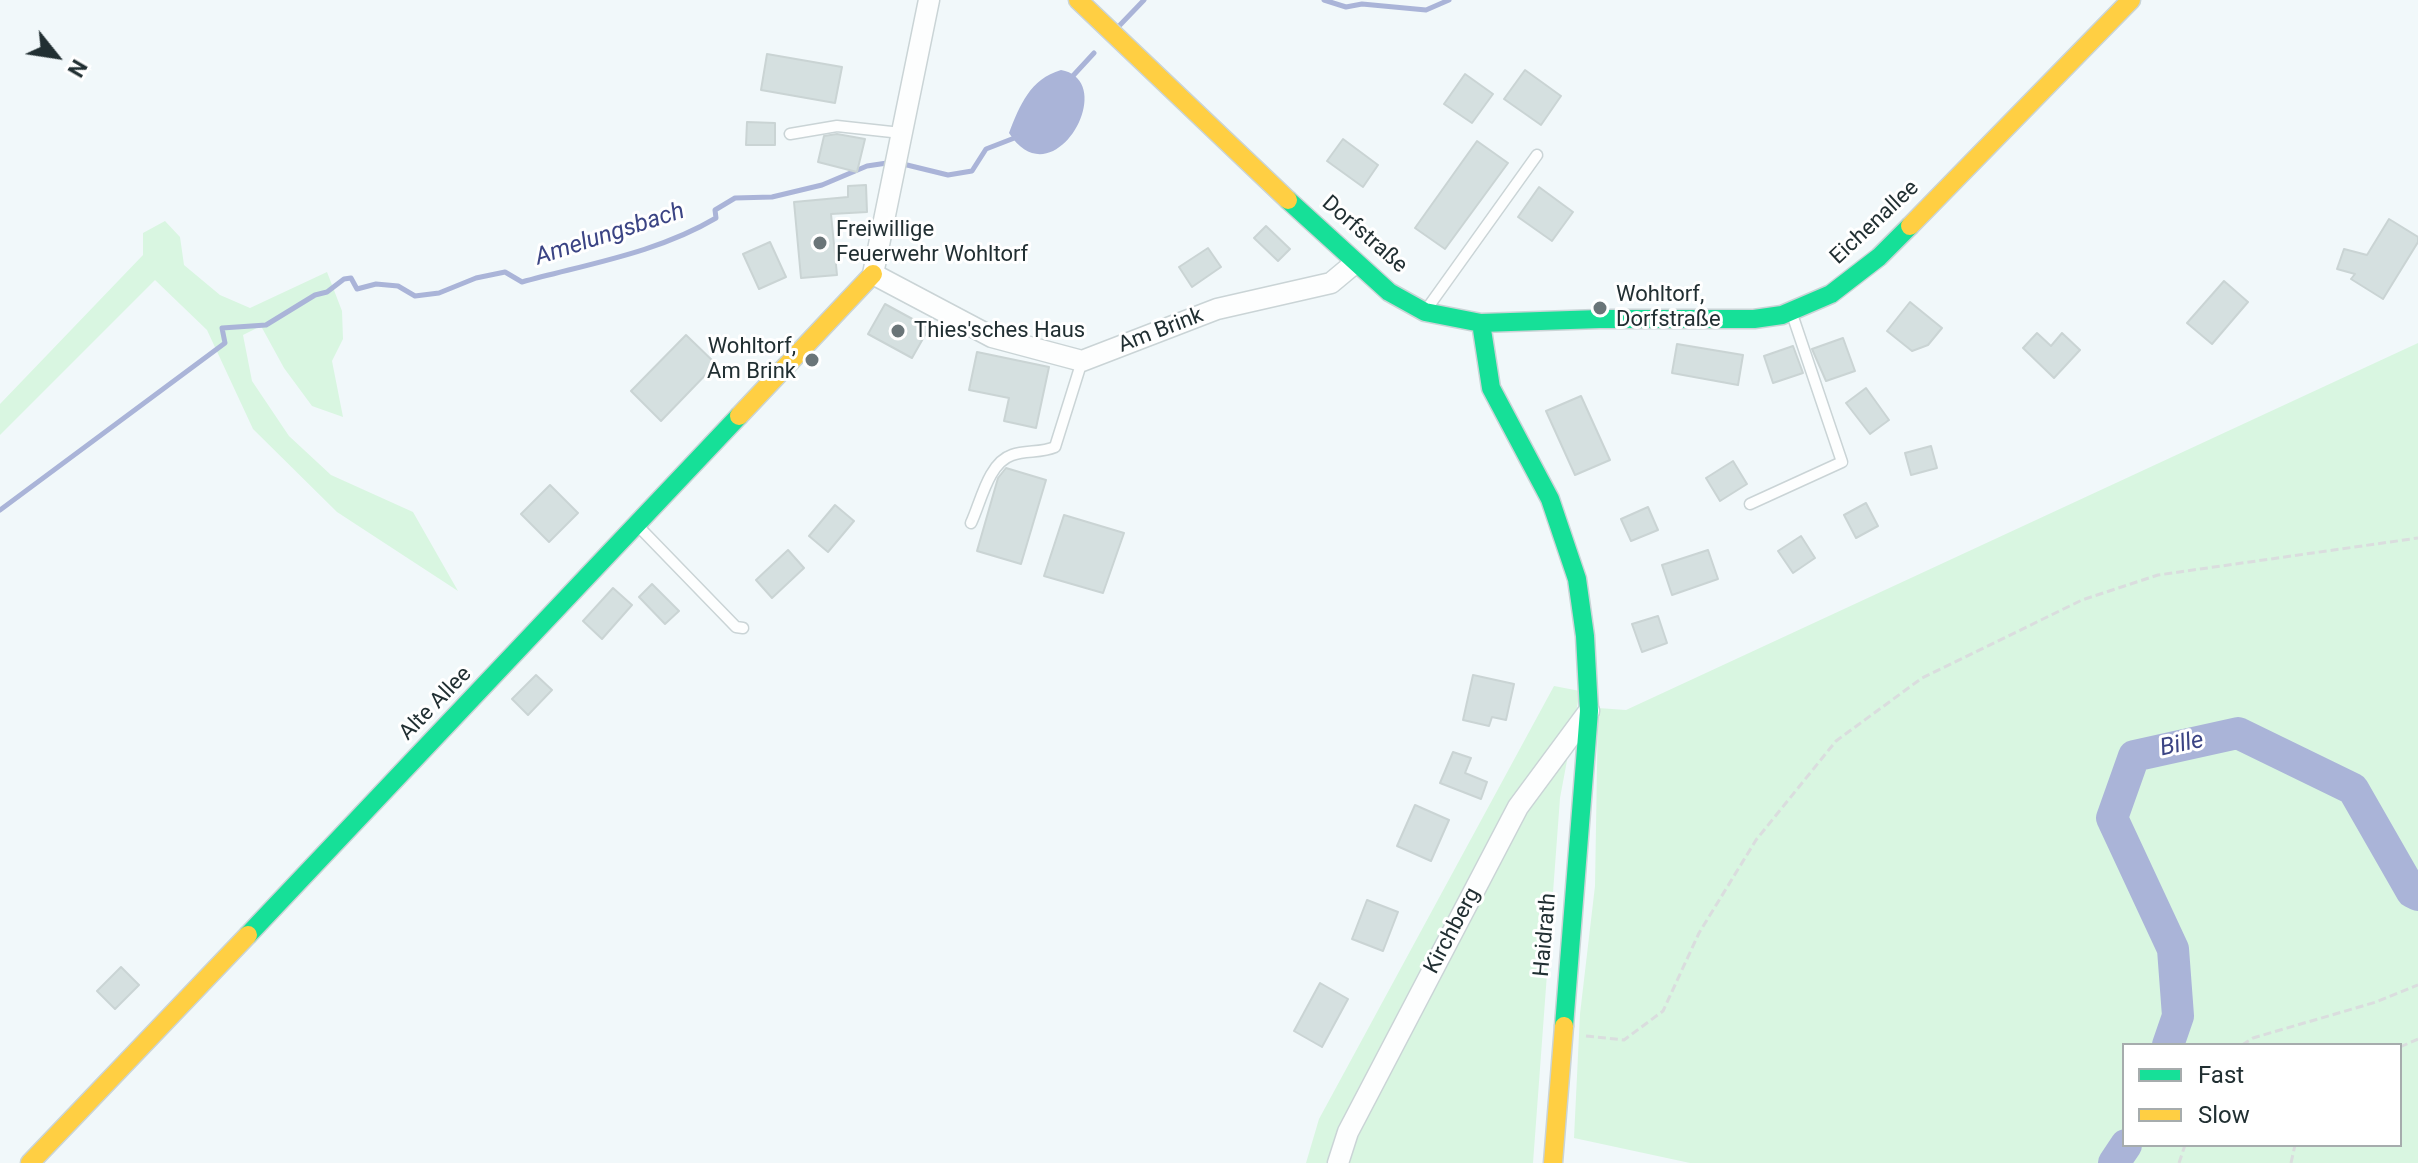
<!DOCTYPE html>
<html>
<head>
<meta charset="utf-8">
<style>
  body { margin:0 }
  #map { position:relative; width:2418px; height:1163px; overflow:hidden; background:#f1f8fa; font-family:Roboto,sans-serif }
  canvas { display:block }
  .legend { position:absolute; left:2122px; top:1043px; width:280px; height:104px; box-sizing:border-box; background:#fff; border:2px solid #a6acad; margin:0; padding:10px 14px; list-style:none; font-size:24px; color:#212f32 }
  .legend li { display:flex; align-items:center; gap:16px; height:40px }
  .legend b { width:40px; border:2px solid #a6acad }
  .north { position:absolute; left:16px; top:16px; width:80px; height:80px; -webkit-text-stroke:6px #fff; paint-order:stroke; rotate:120deg; font-size:22px; font-weight:700; line-height:32px; text-align:center; color:#212f32 }
  .north::after { content:''; display:block; margin:auto; width:28px; height:36px; background:#212f32; clip-path:polygon(50% 0,100% 100%,50% 72%,0 100%) }
</style>
</head>
<body>
<div id="map">
<canvas width="2418" height="1163"></canvas>
<ul class="legend">
<li><b style="height:10px;background:#16e098"></b>Fast</li>
<li><b style="height:10px;background:#ffcf43"></b>Slow</li>
</ul>
<div class="north">N</div>
</div>
<script>
const g = document.querySelector('canvas').getContext('2d');
g.lineJoin = 'round';
function fillPath(path, color) {
  g.fillStyle = color;
  g.fill(path, 'evenodd');
}
function stroke(path, color, width, dash) {
  g.strokeStyle = color;
  g.lineWidth = width;
  g.lineCap = dash ? 'butt' : 'round';
  g.setLineDash(dash || []);
  g.stroke(path);
}
function drawText(font, color, halo, rows, align = 'center') {
  g.font = font + ' Roboto,sans-serif';
  g.lineWidth = 6;
  g.setLineDash([]);
  g.textBaseline = 'middle';
  g.strokeStyle = halo;
  g.fillStyle = color;
  for (const [text, x, y, turn = 0] of rows) {
    g.save();
    g.translate(x, y);
    g.rotate((+turn || 0) * Math.PI / 180);
    g.textAlign = isNaN(turn) ? turn : align;
    if (halo) g.strokeText(text, 0, 0);
    g.fillText(text, 0, 0);
    g.restore();
  }
}
fillPath(new Path2D(`
  M 165,221 L 180,237 L 184,265 L 220,295 L 250,308 L 327,272 L 342,311 L 343,339 L 332,361 L 343,417 L 312,406 L 284,368 L 261,326 L 243,335 L 252,381 L 289,436 L 331,475 L 413,512 L 458,591 L 337,512 L 253,429 L 207,330 L 155,280 L 0,435 L 0,404 L 143,255 L 143,233 Z
  M 2418,343 L 2418,1163 L 1690,1163 L 1574,1138 L 1580,1014 L 1595,886 L 1598,708 L 1626,710 ZM 2124,1045 L 2400,1045 L 2400,1145 L 2124,1145 Z
  M 1554,686 L 1580,691 L 1560,798 L 1533,1163 L 1306,1163 L 1319,1119 Z`), '#d9f6e1');
fillPath(new Path2D(`
  M 1061,70 C 1121,81 1053,202 1009,133 C 1020,105 1030,79 1061,70 Z`), '#aab4d8');
stroke(new Path2D(`
  M 1324,0 L 1346,7 L 1362,4 L 1426,10 L 1449,0
  M 1120,25 L 1144,0
  M 1070,79 L 1094,53
  M 903,164 L 948,175 L 972,171 L 986,149 L 1017,137
  M 0,510 L 225,343 L 222,328 L 266,325 L 315,295 L 327,292 L 344,279 L 351,278 L 357,289 L 376,284 L 398,286 L 415,296 L 439,293 L 476,278 L 505,272 L 522,282 C 587,264 657,253 716,218 L 715,210 L 735,198 L 772,197 L 822,185 L 867,166 L 887,163`), '#aab4d8', 5);
stroke(new Path2D(`
  M 2168,1045 L 2178,1016 L 2173,949 L 2112,818 L 2134,756 L 2238,733 L 2353,789 L 2412,892 L 2418,895
  M 2114,1163 L 2126,1145`), '#aab4d8', 32);
const building = new Path2D(`
  M 767,54 L 842,67 L 835,103 L 761,90 Z
  M 1525,70 L 1561,96 L 1541,125 L 1504,99 Z
  M 1465,74 L 1493,94 L 1472,123 L 1444,104 Z
  M 747,122 L 775,123 L 775,145 L 746,145 Z
  M 837,134 L 865,139 L 857,172 L 818,162 L 824,136 Z
  M 1343,139 L 1378,165 L 1363,187 L 1327,161 Z
  M 1477,141 L 1508,163 L 1445,249 L 1415,228 Z
  M 866,185 L 867,212 L 831,214 L 837,275 L 801,278 L 794,202 L 848,197 L 848,186 Z
  M 1539,187 L 1573,212 L 1552,241 L 1518,217 Z
  M 2389,219 L 2418,237 L 2418,242 L 2383,299 L 2351,279 L 2355,274 L 2337,269 L 2344,249 L 2367,255 Z
  M 1266,226 L 1290,249 L 1278,261 L 1254,238 Z
  M 770,242 L 786,277 L 759,289 L 743,254 Z
  M 1208,248 L 1221,267 L 1192,287 L 1179,267 Z
  M 2224,281 L 2248,302 L 2212,344 L 2187,323 Z
  M 1910,302 L 1942,328 L 1928,345 L 1912,351 L 1887,331 Z
  M 885,304 L 929,328 L 912,358 L 868,334 Z
  M 2037,333 L 2051,346 L 2062,333 L 2080,350 L 2054,378 L 2023,348 Z
  M 686,335 L 716,364 L 661,421 L 631,391 Z
  M 1843,338 L 1855,371 L 1826,381 L 1812,349 Z
  M 1677,344 L 1743,355 L 1738,385 L 1672,373 Z
  M 1793,346 L 1803,373 L 1773,383 L 1764,356 Z
  M 977,352 L 1049,367 L 1036,428 L 1004,421 L 1009,398 L 969,390 Z
  M 1866,388 L 1889,420 L 1870,434 L 1846,403 Z
  M 1581,396 L 1610,460 L 1575,475 L 1546,411 Z
  M 1931,446 L 1937,468 L 1911,475 L 1905,453 Z
  M 1733,461 L 1747,484 L 1720,501 L 1706,478 Z
  M 1006,468 L 1046,480 L 1021,564 L 977,551 L 998,478 Z
  M 550,485 L 578,513 L 549,542 L 521,514 Z
  M 1866,503 L 1878,526 L 1856,538 L 1844,515 Z
  M 835,505 L 854,521 L 828,552 L 809,536 Z
  M 1648,507 L 1658,530 L 1631,541 L 1621,519 Z
  M 1064,515 L 1124,533 L 1103,593 L 1044,576 Z
  M 1801,536 L 1815,558 L 1793,573 L 1778,551 Z
  M 788,550 L 804,568 L 772,598 L 756,580 Z
  M 1708,550 L 1718,579 L 1672,595 L 1662,565 Z
  M 652,584 L 679,611 L 665,624 L 639,597 Z
  M 613,588 L 632,605 L 602,639 L 583,621 Z
  M 1658,616 L 1667,643 L 1642,652 L 1632,624 Z
  M 536,675 L 552,690 L 528,715 L 512,699 Z
  M 1473,675 L 1514,684 L 1506,720 L 1492,717 L 1489,726 L 1463,720 Z
  M 1453,752 L 1471,758 L 1465,773 L 1487,782 L 1481,799 L 1440,783 Z
  M 1415,805 L 1449,820 L 1431,861 L 1397,846 Z
  M 1367,900 L 1398,912 L 1383,951 L 1352,939 Z
  M 121,967 L 139,985 L 115,1009 L 97,991 Z
  M 1320,983 L 1348,999 L 1322,1047 L 1294,1031 Z`);
fillPath(building, '#d5e0e0');
stroke(building, '#cad4d4', 2);
const lane = new Path2D(`
  M 790,134 L 837,126 L 901,133
  M 1426,310 L 1537,155
  M 1750,504 L 1842,462 L 1792,314
  M 971,523 C 981,502 988,463 1012,455 C 1026,450 1041,453 1055,447 L 1082,361
  M 639,527 L 736,627 L 743,628`);
const street = new Path2D(`
  M 929,0 L 873,274 L 992,337 L 1082,361 L 1217,309 L 1331,283 L 1355,263
  M 1338,1163 L 1348,1132 L 1518,807 L 1589,711`);
const fast = new Path2D(`
  M 1288,200 L 1389,292 L 1425,312 L 1481,323 L 1600,319 L 1754,319 L 1782,315 L 1831,294 L 1879,257 L 1910,226
  M 1481,323 L 1491,388 L 1550,499 L 1577,579 L 1585,636 L 1589,711 L 1564,1026
  M 248,935 L 739,416`);
const slow = new Path2D(`
  M 1078,0 L 1288,200
  M 1910,226 L 2131,0
  M 739,416 L 873,274
  M 30,1163 L 248,935
  M 1553,1163 L 1564,1026`);
stroke(lane, '#cad4d6', 13);
stroke(street, '#cad4d6', 23);
stroke(fast, '#cad4d6', 21);
stroke(slow, '#cad4d6', 21);
stroke(new Path2D(`
  M 1586,1036 L 1624,1040 L 1663,1011 L 1699,933 L 1756,840 L 1836,741 L 1922,678 L 2082,600 L 2158,575 L 2418,538
  M 2242,1045 L 2253,1038 L 2376,1002 L 2418,985
  M 2400,1047 L 2418,1039
  M 2179,1163 L 2185,1145
  M 2291,1163 L 2295,1145`), '#daddde', 3, [8, 4]);
stroke(lane, '#fdfefe', 10);
stroke(street, '#fdfefe', 20);
stroke(fast, '#16e098', 18);
stroke(slow, '#ffcf43', 18);
for (const [x, y, r, color] of [
  [820,243,8,"#6a7578"],
  [1600,308,8,"#6a7578"],
  [898,331,8,"#6a7578"],
  [812,360,8,"#6a7578"]
]) {
  const dot = new Path2D();
  dot.arc(x, y, r, 0, 2 * Math.PI);
  g.fillStyle = color;
  g.fill(dot);
  stroke(dot, '#fff', 3);
}
drawText('22px', '#212f32', '#fff', [
  ["Eichenallee",1875,223,-43],
  ["Dorfstraße",1364,235,41],
  ["Am Brink",1161,331,-21],
  ["Alte Allee",436,704,-46],
  ["Kirchberg",1453,931,-62],
  ["Haidrath",1546,935,-85]
]);
drawText('22px', '#212f32', '#fff', [
  ["Freiwillige",836,230],
  ["Feuerwehr Wohltorf",836,255],
  ["Wohltorf,",1616,295],
  ["Dorfstraße",1616,320],
  ["Thies'sches Haus",914,331],
  ["Wohltorf,",796,347,"right"],
  ["Am Brink",796,372,"right"]
], 'left');
drawText('italic 24px', '#3b4484', '#fff', [
  ["Amelungsbach",610,235,-18],
  ["Bille",2182,745,-12]
]);
</script>
</body>
</html>
